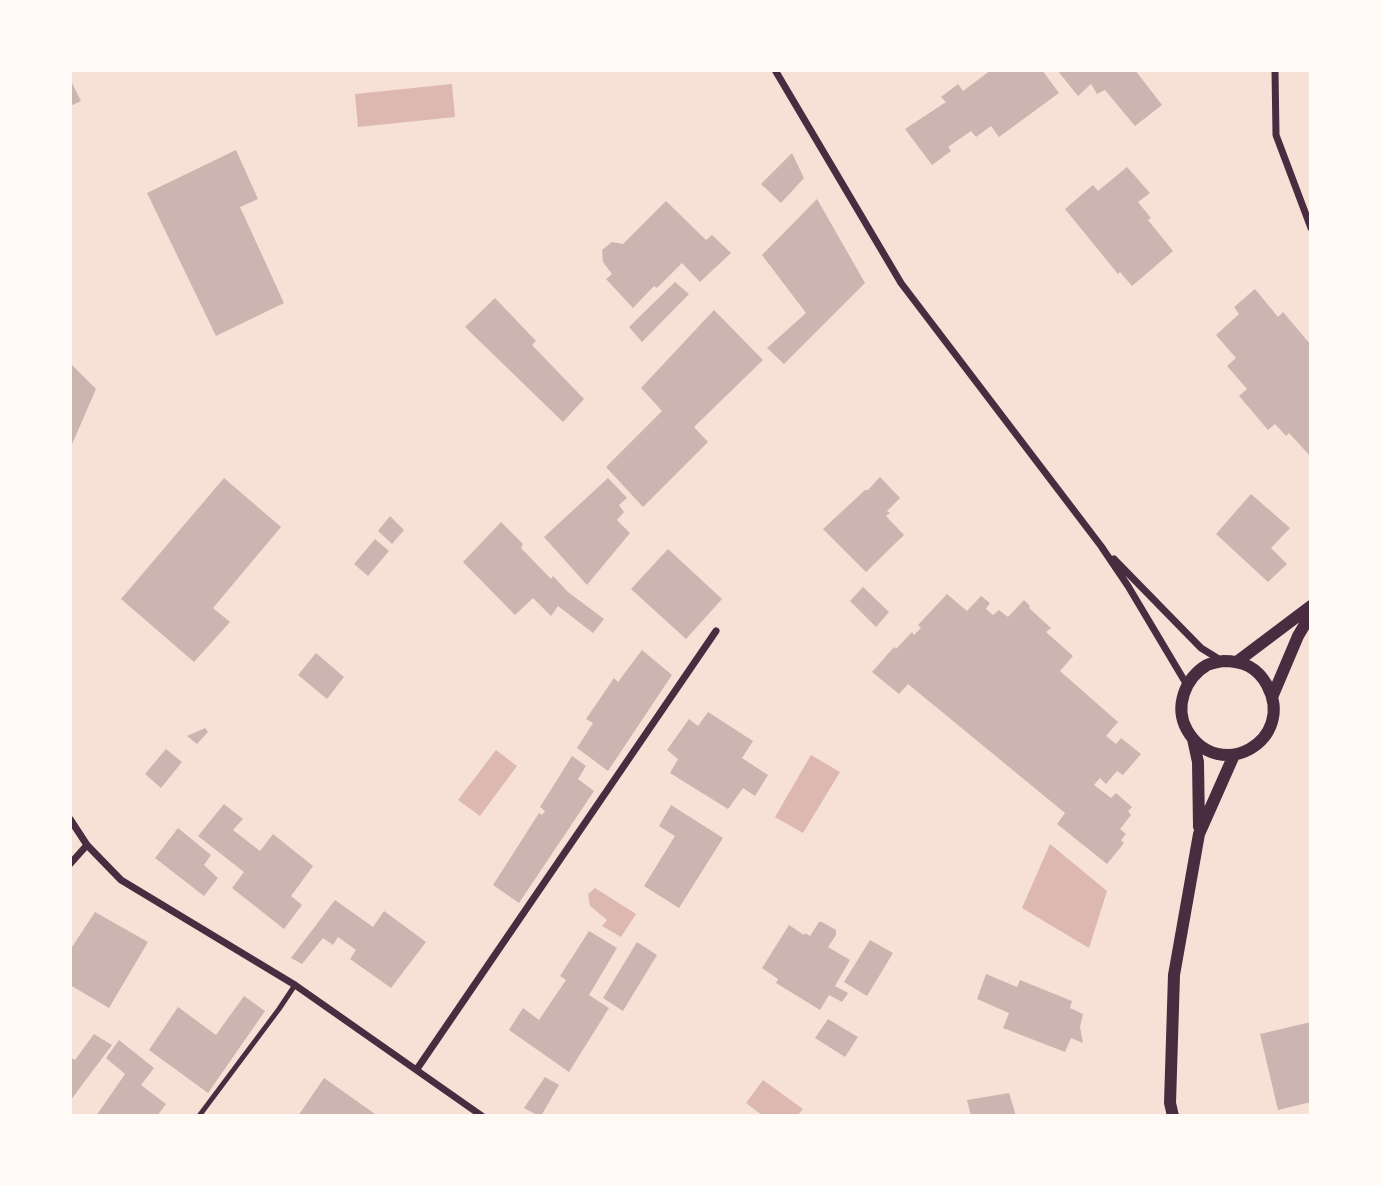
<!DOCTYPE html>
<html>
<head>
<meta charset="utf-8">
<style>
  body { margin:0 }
  #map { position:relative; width:1381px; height:1186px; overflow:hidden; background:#f7e1d7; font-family:"Playfair Display",serif }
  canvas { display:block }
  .frame { position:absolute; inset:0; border:72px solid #fffaf5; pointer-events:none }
</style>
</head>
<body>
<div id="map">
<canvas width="1381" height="1186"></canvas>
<div class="frame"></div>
</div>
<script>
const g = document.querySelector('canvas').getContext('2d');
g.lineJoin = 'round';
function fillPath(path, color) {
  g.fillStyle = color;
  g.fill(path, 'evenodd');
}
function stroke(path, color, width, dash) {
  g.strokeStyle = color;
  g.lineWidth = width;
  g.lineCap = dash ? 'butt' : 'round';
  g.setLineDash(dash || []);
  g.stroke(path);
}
fillPath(new Path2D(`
  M 452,84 L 455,117 L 358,127 L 355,94 Z
  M 496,750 L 517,766 L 480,816 L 458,800 Z
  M 811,755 L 840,772 L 803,833 L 775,817 Z
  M 1050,844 L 1107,891 L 1089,948 L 1022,908 Z
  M 595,888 L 636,914 L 621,937 L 602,926 L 607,920 L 590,906 L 588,894 Z
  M 763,1080 L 803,1109 L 797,1116 L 763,1116 L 746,1103 Z`), '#dcb8b0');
fillPath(new Path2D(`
  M 991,70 L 1042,70 L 1059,93 L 999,137 L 991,126 L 976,137 L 971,131 L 948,147 L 951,151 L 932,165 L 905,129 L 946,102 L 941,97 L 958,84 L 963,91 Z
  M 1057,70 L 1135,70 L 1162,105 L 1135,126 L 1105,90 L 1097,94 L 1091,84 L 1078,96 Z
  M 70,79 L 81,101 L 70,106 Z
  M 236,150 L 258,199 L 240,207 L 284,303 L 216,336 L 147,193 Z
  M 792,153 L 804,178 L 781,203 L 761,184 Z
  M 1127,167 L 1150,193 L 1138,202 L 1151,218 L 1148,220 L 1173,251 L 1132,286 L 1120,272 L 1118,274 L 1065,209 L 1093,185 L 1098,191 Z
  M 817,199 L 865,283 L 784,364 L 767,348 L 806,313 L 762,255 Z
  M 666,201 L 706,240 L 712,235 L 731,253 L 700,282 L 682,263 L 657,288 L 654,286 L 633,308 L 606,279 L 612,274 L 603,262 L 602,250 L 612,242 L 623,244 Z
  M 675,282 L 689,294 L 642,342 L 629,327 Z
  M 1255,289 L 1278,317 L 1283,312 L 1311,345 L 1311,457 L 1289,433 L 1286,436 L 1275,424 L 1268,430 L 1239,396 L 1247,389 L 1227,366 L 1236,358 L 1216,335 L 1239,314 L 1234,307 Z
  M 495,298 L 536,341 L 532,345 L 584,399 L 563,422 L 465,327 Z
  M 714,310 L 763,360 L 694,427 L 708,442 L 643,507 L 606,467 L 662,411 L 641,388 Z
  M 70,363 L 96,389 L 70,449 Z
  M 880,477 L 900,498 L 887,511 L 890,513 L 886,516 L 904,535 L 866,572 L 823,529 L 865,490 L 868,490 Z
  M 224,478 L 281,527 L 213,608 L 230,622 L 194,662 L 121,599 Z
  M 608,478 L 627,498 L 619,505 L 624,512 L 617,520 L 630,533 L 587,585 L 544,537 Z
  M 1251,494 L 1290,528 L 1271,548 L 1287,564 L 1268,582 L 1216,534 Z
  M 390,516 L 404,530 L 392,544 L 378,531 Z
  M 501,522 L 523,544 L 521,548 L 551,579 L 553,576 L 568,592 L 604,619 L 593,633 L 558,606 L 551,616 L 533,598 L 515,615 L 463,562 Z
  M 375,539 L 389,551 L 368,576 L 354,564 Z
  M 668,549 L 722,599 L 686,639 L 631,589 Z
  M 863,587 L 889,612 L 876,627 L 850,601 Z
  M 947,594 L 967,611 L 981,596 L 990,603 L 986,609 L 993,615 L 999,610 L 1008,617 L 1024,600 L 1030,606 L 1029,608 L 1051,628 L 1046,632 L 1073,656 L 1060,671 L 1118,722 L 1106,736 L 1116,744 L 1121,738 L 1141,754 L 1123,775 L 1117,771 L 1106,784 L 1100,778 L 1094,785 L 1111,798 L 1116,793 L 1132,807 L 1128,811 L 1131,815 L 1120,829 L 1126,834 L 1121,840 L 1124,843 L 1107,864 L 1057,824 L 1065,813 L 908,684 L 899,694 L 872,672 L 894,647 L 896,649 L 912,632 L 914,635 L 921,628 L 918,625 Z
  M 642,650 L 672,675 L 608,771 L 577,748 L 593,723 L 586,719 L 614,678 L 618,682 Z
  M 316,653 L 344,677 L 327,699 L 298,675 Z
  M 708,712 L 753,741 L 742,758 L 768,775 L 755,796 L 743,788 L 728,809 L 670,773 L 678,759 L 667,750 L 689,719 L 698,726 Z
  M 205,728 L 208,732 L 197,744 L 187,736 Z
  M 166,749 L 182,762 L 161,788 L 145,774 Z
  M 572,756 L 586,766 L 578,779 L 594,791 L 519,903 L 493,885 L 539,813 L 542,815 L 545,811 L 540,807 Z
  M 224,804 L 243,819 L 233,830 L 260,851 L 273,834 L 313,866 L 291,896 L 302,905 L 284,929 L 232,888 L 244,872 L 198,836 Z
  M 671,805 L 723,838 L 679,908 L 644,886 L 675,836 L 659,826 Z
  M 178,828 L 211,855 L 204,865 L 218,878 L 204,896 L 155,858 Z
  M 335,900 L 373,927 L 384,911 L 426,942 L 391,988 L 350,959 L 356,950 L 338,937 L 333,945 L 323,938 L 302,964 L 291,958 Z
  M 95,912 L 148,942 L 109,1008 L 70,985 L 70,950 Z
  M 819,922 L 822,922 L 836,930 L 836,935 L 828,947 L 850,960 L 835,986 L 848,993 L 842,1002 L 829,995 L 820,1010 L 776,983 L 778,979 L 762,968 L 789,925 L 804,935 L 805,933 L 810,936 Z
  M 589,931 L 617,948 L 589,995 L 609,1008 L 569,1072 L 509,1030 L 523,1008 L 539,1020 L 566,980 L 560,976 Z
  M 870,940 L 893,953 L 867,996 L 844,982 Z
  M 637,942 L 657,955 L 623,1011 L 603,998 Z
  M 986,974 L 1017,987 L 1020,980 L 1072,1001 L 1070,1008 L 1083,1014 L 1080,1027 L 1083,1043 L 1071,1038 L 1065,1052 L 1003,1028 L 1009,1013 L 977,999 Z
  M 244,996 L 265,1011 L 208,1093 L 149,1050 L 178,1007 L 216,1035 Z
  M 828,1019 L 858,1037 L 845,1057 L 815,1038 Z
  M 1311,1022 L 1311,1102 L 1278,1110 L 1260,1034 Z
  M 94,1034 L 112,1045 L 70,1101 L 70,1057 L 75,1060 Z
  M 119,1040 L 154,1068 L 141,1085 L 166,1104 L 157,1116 L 96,1116 L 125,1074 L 106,1058 Z
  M 545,1077 L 559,1085 L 541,1116 L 539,1116 L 524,1108 Z
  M 324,1078 L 378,1116 L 298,1116 Z
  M 1009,1093 L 1016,1116 L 971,1116 L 967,1100 Z`), '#ccb4b1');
stroke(new Path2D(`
  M 199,1116 L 279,1009 L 295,985`), '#4a2c40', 5);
stroke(new Path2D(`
  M 775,70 L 901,283 L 1101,546 L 1128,586 L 1187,685
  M 1275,70 L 1276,135 L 1311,228
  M 1114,559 L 1201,648 L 1222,661
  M 70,819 L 87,845 L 121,880 L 295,985 L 482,1116
  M 70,864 L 87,845
  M 417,1069 L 716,631`), '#4a2c40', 7);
stroke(new Path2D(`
  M 1223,661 C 1243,661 1257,667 1267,685 C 1297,740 1219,785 1187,730 C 1174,707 1185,678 1207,665 C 1212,663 1219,662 1223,661 Z
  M 1238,661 L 1311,606
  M 1273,695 L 1298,636 L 1311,614
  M 1193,739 L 1198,762 L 1199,827
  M 1173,1116 L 1170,1103 L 1174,975 L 1199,834 L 1234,755`), '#4a2c40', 12);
</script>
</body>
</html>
